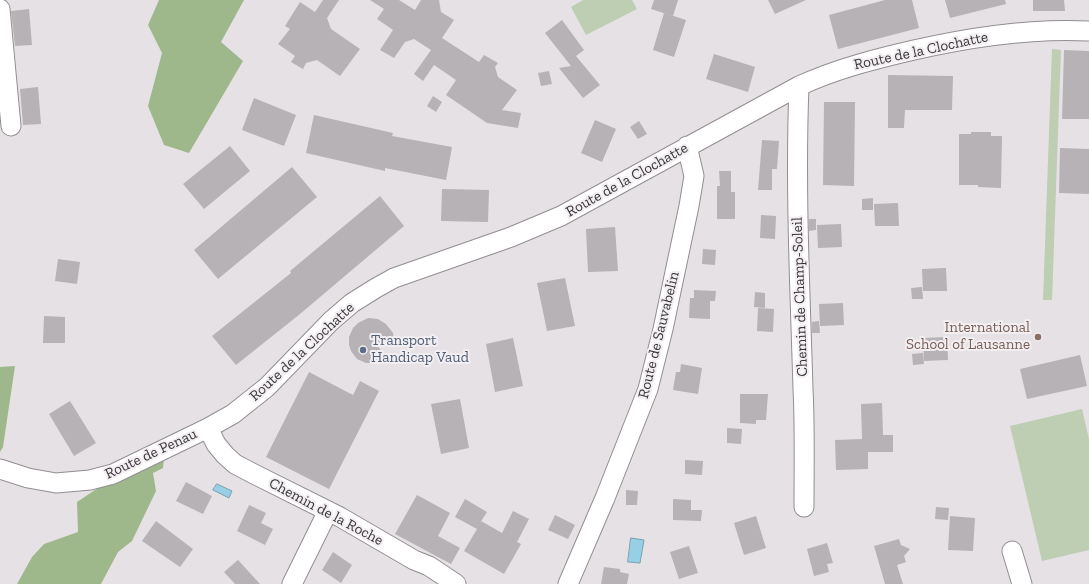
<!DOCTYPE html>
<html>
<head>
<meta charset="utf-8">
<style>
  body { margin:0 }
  canvas { display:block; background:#e5e1e5 }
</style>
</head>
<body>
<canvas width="1089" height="584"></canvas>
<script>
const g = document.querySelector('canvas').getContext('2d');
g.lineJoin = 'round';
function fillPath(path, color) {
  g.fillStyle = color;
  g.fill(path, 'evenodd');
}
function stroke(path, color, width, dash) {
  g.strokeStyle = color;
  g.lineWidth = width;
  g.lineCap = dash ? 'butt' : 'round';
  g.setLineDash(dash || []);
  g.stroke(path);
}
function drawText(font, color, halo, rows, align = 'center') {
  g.font = font + ' "Zilla Slab",serif';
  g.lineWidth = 4;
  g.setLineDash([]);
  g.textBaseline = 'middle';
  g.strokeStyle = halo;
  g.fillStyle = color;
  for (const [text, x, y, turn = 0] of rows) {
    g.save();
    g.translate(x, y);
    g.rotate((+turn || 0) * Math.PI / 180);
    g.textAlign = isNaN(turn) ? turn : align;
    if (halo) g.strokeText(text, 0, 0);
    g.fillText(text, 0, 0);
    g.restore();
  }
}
fillPath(new Path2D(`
  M 583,0 L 632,0 L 637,9 L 586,35 L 571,7 Z
  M 1052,49 L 1061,50 L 1052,300 L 1043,300 Z
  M 1082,409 L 1089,439 L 1089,550 L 1042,561 L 1010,426 Z`), '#beceb2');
fillPath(new Path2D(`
  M 159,0 L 244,0 L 221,42 L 243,61 L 189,153 L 164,145 L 148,106 L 162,53 L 148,25 Z
  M 15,366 L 3,447 L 0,452 L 0,367 Z
  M 164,457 L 163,468 L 153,473 L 156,491 L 132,541 L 118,552 L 101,584 L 17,584 L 32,557 L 44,544 L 78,532 L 77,502 L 95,490 Z`), '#9eb88c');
const water = new Path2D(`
  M 217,484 L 232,491 L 229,498 L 213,490 Z
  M 631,538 L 644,540 L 640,563 L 628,562 Z`);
fillPath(water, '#97cfe7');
stroke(water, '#7aa1b2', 1);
fillPath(new Path2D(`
  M 323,0 L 339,0 L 327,18 L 331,29 L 360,49 L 340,76 L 317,60 L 306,63 L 303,69 L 291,62 L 295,56 L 278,44 L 290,29 L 285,26 L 300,2 L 315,12 Z
  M 370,0 L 399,0 L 415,10 L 421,0 L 439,0 L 441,12 L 454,20 L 442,38 L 479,62 L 484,55 L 498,63 L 495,67 L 498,77 L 517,90 L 502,110 L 521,113 L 518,128 L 487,123 L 446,95 L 456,80 L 434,65 L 423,81 L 414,74 L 431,50 L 414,39 L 405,42 L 394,58 L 380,50 L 393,30 L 377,19 L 384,9 Z
  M 654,0 L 678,0 L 673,16 L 651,9 Z
  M 768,0 L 806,0 L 775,14 Z
  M 885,0 L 912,0 L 919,28 L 838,49 L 829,15 Z
  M 945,0 L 1005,0 L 1006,4 L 950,18 Z
  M 1033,0 L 1064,0 L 1065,11 L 1033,11 Z
  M 29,9 L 32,45 L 15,46 L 11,11 Z
  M 664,13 L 686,20 L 674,57 L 653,50 Z
  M 562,20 L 584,50 L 576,56 L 600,85 L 583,98 L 559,68 L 571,66 L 545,33 Z
  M 1064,50 L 1089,51 L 1089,119 L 1062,119 Z
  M 714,54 L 755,67 L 748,92 L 706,79 Z
  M 549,71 L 552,84 L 541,86 L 538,73 Z
  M 888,75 L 953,76 L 952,110 L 905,110 L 904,128 L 888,128 Z
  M 38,87 L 41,124 L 23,125 L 20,89 Z
  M 433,96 L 442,102 L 436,112 L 427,106 Z
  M 254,98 L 296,115 L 284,146 L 242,130 Z
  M 824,102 L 855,102 L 854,186 L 823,185 Z
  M 314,115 L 393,133 L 392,136 L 452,147 L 446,180 L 385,168 L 385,171 L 306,153 Z
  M 595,120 L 616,129 L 602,162 L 581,153 Z
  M 639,121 L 647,134 L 638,139 L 630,127 Z
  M 971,132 L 991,132 L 991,136 L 1002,136 L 1001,188 L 978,187 L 978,185 L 959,185 L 959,134 L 971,134 Z
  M 762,140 L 779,141 L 777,169 L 772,169 L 772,190 L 758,190 Z
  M 230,146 L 250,171 L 204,209 L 183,184 Z
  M 1060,148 L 1089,149 L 1089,194 L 1059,193 Z
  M 292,167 L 317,197 L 218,279 L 194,250 Z
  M 719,171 L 731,171 L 731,192 L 735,192 L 735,219 L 717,219 L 717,186 L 720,186 Z
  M 442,189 L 489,190 L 488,222 L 441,221 Z
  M 380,196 L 404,226 L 300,314 L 236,365 L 212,336 L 291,273 L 290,271 Z
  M 873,198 L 873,210 L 862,210 L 862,199 Z
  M 898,203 L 899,226 L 875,226 L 874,204 Z
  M 761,215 L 776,216 L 775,239 L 760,238 Z
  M 809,219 L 816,219 L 816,230 L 809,231 Z
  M 841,224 L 842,247 L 818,248 L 817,225 Z
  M 615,227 L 618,271 L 588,272 L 586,229 Z
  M 703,249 L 716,250 L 715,265 L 702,264 Z
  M 58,259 L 80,262 L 77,284 L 55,281 Z
  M 946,268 L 947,291 L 923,291 L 922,269 Z
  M 565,278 L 575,326 L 547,331 L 537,283 Z
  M 922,287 L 923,299 L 912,299 L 911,288 Z
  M 694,290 L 716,291 L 715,301 L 710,301 L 710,319 L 689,318 L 690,298 L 694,298 Z
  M 755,292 L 765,293 L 765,308 L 754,307 Z
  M 843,303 L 844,325 L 820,326 L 819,304 Z
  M 758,308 L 774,309 L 773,332 L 757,331 Z
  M 44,316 L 65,317 L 65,343 L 43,343 Z
  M 368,318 L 378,319 L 386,324 L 393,333 L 394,342 L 376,344 L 387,358 L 381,362 L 374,363 L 366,363 L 357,359 L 351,351 L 349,345 L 349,337 L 353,328 L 358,323 Z
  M 819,321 L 820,333 L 812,333 L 812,322 Z
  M 947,337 L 948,360 L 924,361 L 923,338 Z
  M 513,338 L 523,386 L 495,392 L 486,344 Z
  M 923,353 L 924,364 L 913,365 L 912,354 Z
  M 1080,355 L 1087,386 L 1027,399 L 1020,369 Z
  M 681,364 L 702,368 L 698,394 L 673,390 L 676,372 L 680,372 Z
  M 309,372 L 353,395 L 360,381 L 379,391 L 329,489 L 266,457 Z
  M 740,394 L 768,394 L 766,420 L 756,420 L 756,424 L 740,423 Z
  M 460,399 L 469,448 L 441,454 L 431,404 Z
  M 70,401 L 96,443 L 74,456 L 49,414 Z
  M 882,403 L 883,435 L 893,435 L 893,452 L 868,452 L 868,469 L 836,470 L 835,440 L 862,439 L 861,404 Z
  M 727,428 L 742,429 L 741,444 L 727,443 Z
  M 685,460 L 703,461 L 702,475 L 685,474 Z
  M 186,482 L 212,496 L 203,514 L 176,501 Z
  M 626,490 L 638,491 L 637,505 L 626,505 Z
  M 417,495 L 450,513 L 438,536 L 460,548 L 451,564 L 395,534 Z
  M 465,499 L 487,512 L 480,523 L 481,521 L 502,533 L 513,511 L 529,519 L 517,542 L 521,544 L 504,574 L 464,551 L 477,529 L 455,517 Z
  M 673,499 L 691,500 L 691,510 L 702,510 L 701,521 L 673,520 Z
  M 249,505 L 266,513 L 261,523 L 273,529 L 265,545 L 237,531 Z
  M 936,507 L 949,508 L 948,520 L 935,519 Z
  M 555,515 L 575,525 L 568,539 L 548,530 Z
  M 756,516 L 766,548 L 744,555 L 734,523 Z
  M 950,516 L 975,518 L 973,551 L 948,550 Z
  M 156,521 L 193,549 L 180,567 L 142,541 Z
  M 899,539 L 901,545 L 910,549 L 904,556 L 906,562 L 897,565 L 903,584 L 885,584 L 874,546 Z
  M 827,543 L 833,563 L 827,564 L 829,572 L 814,576 L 807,549 Z
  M 689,546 L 698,573 L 679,579 L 670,552 Z
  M 333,552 L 352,565 L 341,583 L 322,570 Z
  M 238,560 L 260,584 L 235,584 L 224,572 Z
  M 604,567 L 620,569 L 620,572 L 629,574 L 627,584 L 601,584 Z`), '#b6b2b6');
const minor = new Path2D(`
  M 0,9 L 11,126
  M 799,86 C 795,187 800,288 803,389 C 805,428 804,468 804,507
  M 208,428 L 216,444 L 225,455 L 235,464 L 254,474 L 340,517 L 414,560 L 429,566 L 456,584
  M 0,469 L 28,478 L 56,483 L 90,480 L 113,474 L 208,428 L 233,414 L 267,387 L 331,321 L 352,303 L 376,288 L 394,278 L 511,237 L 561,216 L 799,86 C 836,69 875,59 914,50 C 971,37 1030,28 1089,31
  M 1012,551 L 1022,584
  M 292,584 L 328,511
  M 568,584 L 605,498 L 648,389 L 663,329 L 689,206 L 694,176 L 687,146`);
stroke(minor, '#928e92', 21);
stroke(minor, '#fff', 19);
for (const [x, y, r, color] of [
  [1038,337,4,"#8d6e63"],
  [363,350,4,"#5c6f8a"]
]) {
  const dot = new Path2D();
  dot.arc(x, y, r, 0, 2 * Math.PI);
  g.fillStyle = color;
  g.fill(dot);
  stroke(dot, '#f2eef2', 1.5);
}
drawText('15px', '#383638', '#f2eef2', [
  ["Route de la Clochatte",921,51,-12],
  ["Route de la Clochatte",627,180,-29],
  ["Chemin de Champ-Soleil",800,297,-92],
  ["Route de Sauvabelin",659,335,-76],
  ["Route de la Clochatte",302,352,-43],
  ["Route de Penau",151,454,-25],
  ["Chemin de la Roche",326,512,28]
]);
drawText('15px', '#785e54', '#f2eef2', [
  ["International",1030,328],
  ["School of Lausanne",1030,345]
], 'right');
drawText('15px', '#4e5e75', '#f2eef2', [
  ["Transport",371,341],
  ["Handicap Vaud",371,358]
], 'left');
</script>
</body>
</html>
